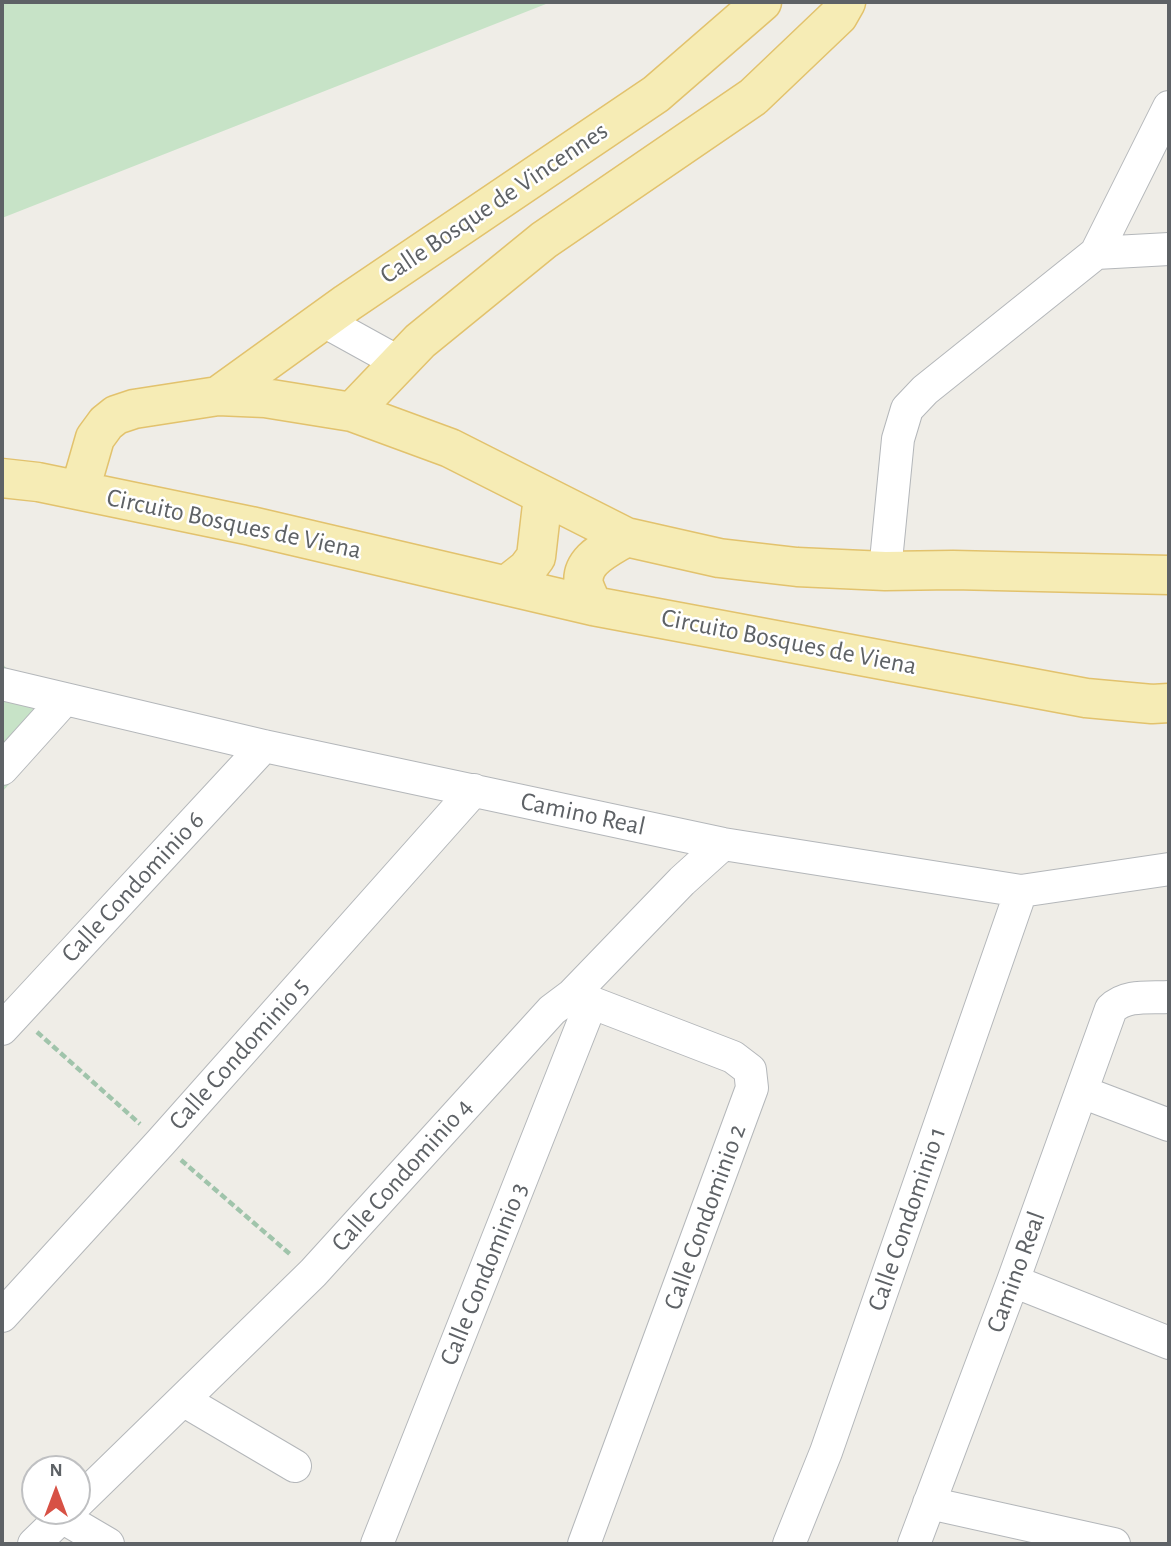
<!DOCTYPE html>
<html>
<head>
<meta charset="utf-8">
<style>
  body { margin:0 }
  #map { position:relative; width:1171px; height:1546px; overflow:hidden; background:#efede7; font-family:"Alegreya Sans",sans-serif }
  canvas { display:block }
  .frame { position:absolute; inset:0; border:4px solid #5e6266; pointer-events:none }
  .north { position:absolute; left:21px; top:1455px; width:70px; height:70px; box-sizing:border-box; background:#fff; border:2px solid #bfc0c2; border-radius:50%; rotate:0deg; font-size:19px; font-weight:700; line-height:28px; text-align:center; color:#5e6266 }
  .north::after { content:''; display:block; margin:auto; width:24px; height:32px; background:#d75145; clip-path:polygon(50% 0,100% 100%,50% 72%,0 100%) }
</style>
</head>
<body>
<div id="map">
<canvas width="1171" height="1546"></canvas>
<div class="frame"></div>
<div class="north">N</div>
</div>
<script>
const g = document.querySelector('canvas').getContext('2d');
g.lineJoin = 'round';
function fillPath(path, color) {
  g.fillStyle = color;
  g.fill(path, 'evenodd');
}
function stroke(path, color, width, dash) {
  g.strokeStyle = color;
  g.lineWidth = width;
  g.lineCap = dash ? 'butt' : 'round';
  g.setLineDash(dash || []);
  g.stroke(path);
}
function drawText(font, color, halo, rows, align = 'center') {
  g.font = font + ' "Alegreya Sans",sans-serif';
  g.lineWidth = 5;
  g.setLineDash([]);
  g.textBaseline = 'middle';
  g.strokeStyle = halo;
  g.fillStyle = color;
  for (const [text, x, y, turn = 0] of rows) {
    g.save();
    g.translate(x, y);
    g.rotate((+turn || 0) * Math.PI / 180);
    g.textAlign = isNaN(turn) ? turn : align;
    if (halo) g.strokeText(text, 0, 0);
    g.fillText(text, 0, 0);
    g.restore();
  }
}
fillPath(new Path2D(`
  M 2,2 L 551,2 L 2,218 Z
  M 2,663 L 59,730 L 2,792 Z`), '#c7e3c7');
const minor = new Path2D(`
  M 1096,253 L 1169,249
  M 322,320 L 398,362
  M 885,571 L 898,439 L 907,409 L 925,390 L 1096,253 L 1169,107
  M 2,684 L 264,746 L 723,844 L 1021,891 L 1169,869
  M 2,769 L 65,699
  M 572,995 L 733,1057 L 750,1070 L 752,1088 L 584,1544
  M 2,1029 L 264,746
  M 1082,1092 L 1169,1125
  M 1013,1281 L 1169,1343
  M 2,1316 L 161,1142 L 474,790
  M 183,1400 L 295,1466
  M 77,1503 L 313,1273 L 552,1010 L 572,995 L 682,881 L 723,844
  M 929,1503 L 1114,1544
  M 62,1517 L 108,1544
  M 34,1544 L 68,1511
  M 377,1544 L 591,1003
  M 789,1544 L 826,1452 L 1021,891
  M 914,1544 L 1013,1281 L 1111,1009 C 1126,994 1149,998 1169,997`);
const major = new Path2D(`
  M 218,396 L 347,303 L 656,94 L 762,2
  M 352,412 L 420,341 L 544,240 L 753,97 L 838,16 L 846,2
  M 2,478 L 38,482 L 251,526 L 593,606 L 1086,698 L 1152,704 L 1169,703
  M 80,490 L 95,438 L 106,423 L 116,415 L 134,409 L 218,396 L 265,398 L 352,412 L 450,448 L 626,537 L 719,558 L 797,567 L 885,571 L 953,570 L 1169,575
  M 508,584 L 527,569 L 536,557 L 543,496
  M 593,606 C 590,599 586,592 584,585 C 579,560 609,548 626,537`);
stroke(minor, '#b4b7ba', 34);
stroke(major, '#e2c26d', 41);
stroke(new Path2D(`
  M 37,1032 L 140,1124
  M 181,1160 L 291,1255`), '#a0c4ab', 4.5, [7, 3.5]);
stroke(minor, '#fff', 32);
stroke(major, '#f6ecb5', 38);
drawText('26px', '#5e6266', '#fff', [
  ["Calle Bosque de Vincennes",494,203,-34],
  ["Circuito Bosques de Viena",234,524,12],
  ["Circuito Bosques de Viena",789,642,11],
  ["Camino Real",583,814,12],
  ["Calle Condominio 6",133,887,-47],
  ["Calle Condominio 5",239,1054,-48],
  ["Calle Condominio 4",402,1175,-48],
  ["Calle Condominio 2",705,1217,-70],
  ["Calle Condominio 1",907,1219,-71],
  ["Camino Real",1016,1272,-70],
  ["Calle Condominio 3",484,1274,-68]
]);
</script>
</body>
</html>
